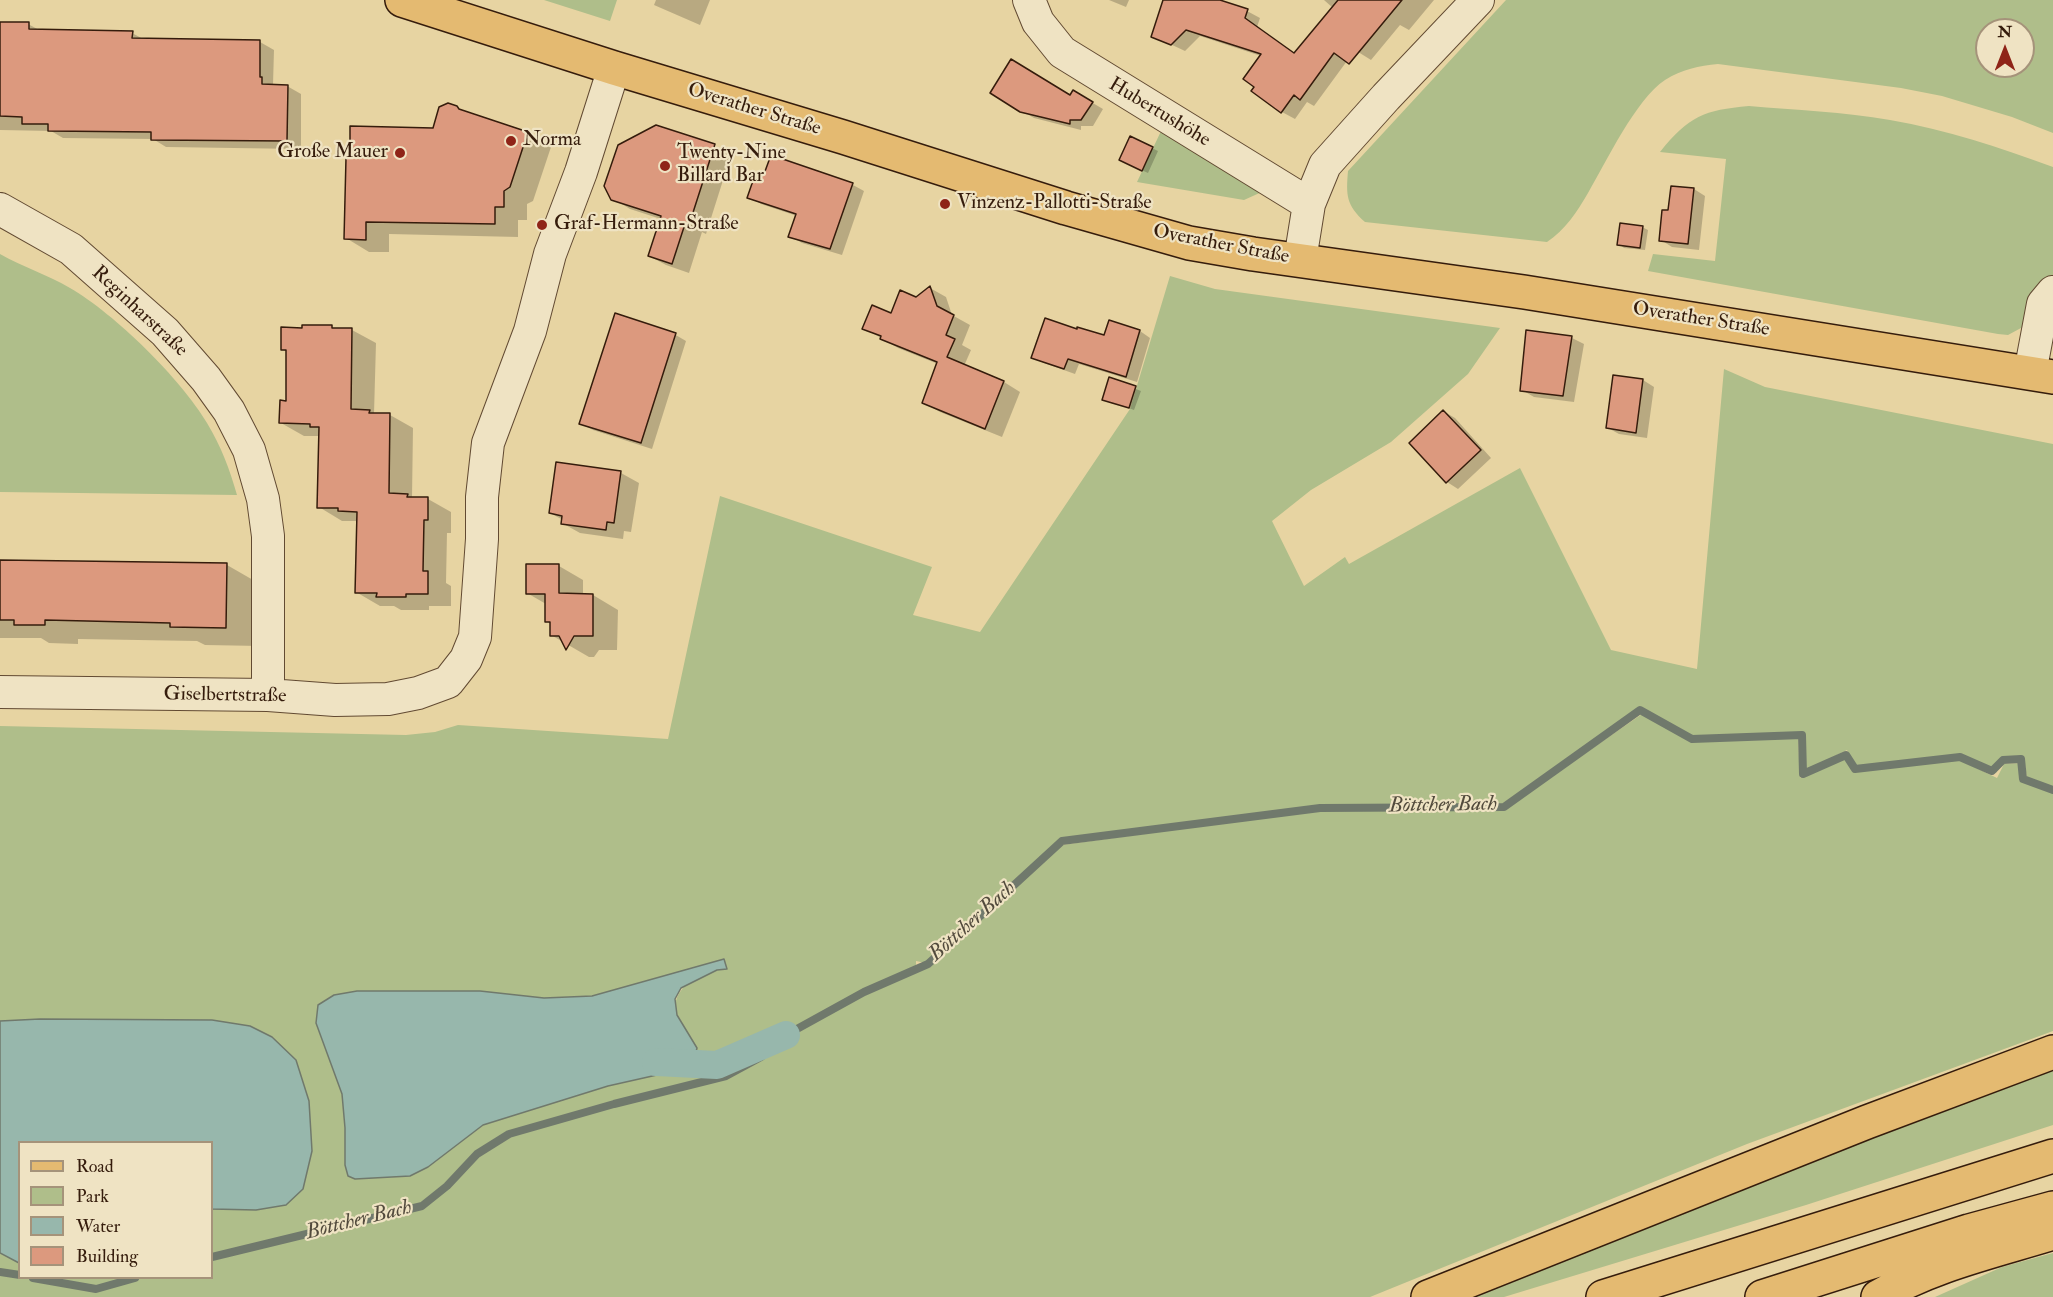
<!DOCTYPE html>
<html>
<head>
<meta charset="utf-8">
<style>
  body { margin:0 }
  #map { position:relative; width:2053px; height:1297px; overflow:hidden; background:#e7d4a2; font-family:"IM FELL Double Pica",serif }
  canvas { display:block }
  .legend { position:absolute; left:18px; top:1141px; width:195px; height:138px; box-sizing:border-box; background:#efe3c3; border:2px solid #a5937a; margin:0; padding:8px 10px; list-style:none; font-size:18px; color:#351c0c }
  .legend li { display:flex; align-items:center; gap:12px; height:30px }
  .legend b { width:30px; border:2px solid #a5937a }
  .north { position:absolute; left:1975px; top:18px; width:60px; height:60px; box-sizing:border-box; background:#efe3c3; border:2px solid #a5937a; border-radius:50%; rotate:0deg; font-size:16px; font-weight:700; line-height:24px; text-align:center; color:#351c0c }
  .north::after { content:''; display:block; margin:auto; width:21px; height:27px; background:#8f2418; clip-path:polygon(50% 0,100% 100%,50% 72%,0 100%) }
</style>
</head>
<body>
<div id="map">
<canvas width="2053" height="1297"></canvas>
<ul class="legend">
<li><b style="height:8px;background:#e4ba71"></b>Road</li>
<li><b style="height:16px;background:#afbe8a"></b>Park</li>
<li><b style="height:16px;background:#97b7ac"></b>Water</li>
<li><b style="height:16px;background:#dc997e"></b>Building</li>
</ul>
<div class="north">N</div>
</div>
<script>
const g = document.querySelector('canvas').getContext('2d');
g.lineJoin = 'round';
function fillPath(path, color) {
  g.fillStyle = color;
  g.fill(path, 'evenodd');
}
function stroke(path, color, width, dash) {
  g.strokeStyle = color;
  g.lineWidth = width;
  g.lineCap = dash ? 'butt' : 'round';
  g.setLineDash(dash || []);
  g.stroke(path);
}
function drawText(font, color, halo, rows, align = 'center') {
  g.font = font + ' "IM FELL Double Pica",serif';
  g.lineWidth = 4.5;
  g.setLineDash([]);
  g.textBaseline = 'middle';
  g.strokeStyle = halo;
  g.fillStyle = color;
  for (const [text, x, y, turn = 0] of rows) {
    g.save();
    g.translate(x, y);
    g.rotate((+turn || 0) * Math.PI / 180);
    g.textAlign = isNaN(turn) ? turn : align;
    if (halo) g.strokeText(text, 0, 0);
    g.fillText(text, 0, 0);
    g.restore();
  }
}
fillPath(new Path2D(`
  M 544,0 L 617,0 L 610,21 Z
  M 1506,0 L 2053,0 L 2053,133 L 2012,117 L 1942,96 L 1901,88 L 1718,64 C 1699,66 1682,69 1665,80 C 1636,99 1606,162 1588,193 C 1577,212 1565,230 1547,242 L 1365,222 C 1346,205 1346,195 1348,171 ZM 1987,30 L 2023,30 L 2023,66 L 1987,66 Z
  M 1749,106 C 1795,110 1844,112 1890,120 C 1947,130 1999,147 2053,167 L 2053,280 L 2021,328 L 2008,335 L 1998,334 L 1648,271 L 1653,254 L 1715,261 L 1726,159 L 1660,152 C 1689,116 1704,110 1749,106 Z
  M 1162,129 L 1264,191 L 1244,200 L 1137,182 Z
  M 0,254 C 23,267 48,275 70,288 C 115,314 181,379 207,423 C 221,446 230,470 237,495 L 0,492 Z
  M 1170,276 L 1215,289 L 1500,328 L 1468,374 L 1391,442 L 1311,490 L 1272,521 L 1304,586 L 1345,557 L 1349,564 L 1520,468 L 1611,650 L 1697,669 L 1724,369 L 1765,387 L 2053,444 L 2053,789 L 2027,779 L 2024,758 L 2002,759 L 1996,773 L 1961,755 L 1855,767 L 1847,750 L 1803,772 L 1802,734 L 1692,738 L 1640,709 L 1499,806 L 1314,807 L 1057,841 L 926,963 L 916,961 L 916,966 L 929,968 L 1062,845 L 1312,811 L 1503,810 L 1642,714 L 1692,742 L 1798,738 L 1800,778 L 1844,756 L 1852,771 L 1960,760 L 1997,778 L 2004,764 L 2021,763 L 2023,782 L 2053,793 L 2053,1031 L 1747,1144 L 1370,1297 L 0,1297 L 0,1253 L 19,1263 L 20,1278 L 212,1278 L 212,1209 L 216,1208 L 250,1026 L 212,1020 L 40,1019 L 0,1021 L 0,726 L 406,735 L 435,732 L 458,725 L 668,739 L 720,496 L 932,567 L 913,615 L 980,632 L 1130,409 ZM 724,959 C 705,972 667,987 677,1016 C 681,1027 690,1039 697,1048 L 693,1064 L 688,1068 L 608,1086 L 483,1125 L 428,1167 L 345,1128 L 342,1094 L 316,1023 L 480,991 L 544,998 L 592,996 Z
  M 2053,1060 L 2053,1125 L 1806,1205 L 1504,1297 L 1458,1297 Z
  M 2053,1253 L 2053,1297 L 1935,1297 L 2002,1267 Z`), '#afbe8a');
const water = new Path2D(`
  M 724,959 L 727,969 L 717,970 L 681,988 L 675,999 L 677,1015 L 697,1048 L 693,1064 L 688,1068 L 608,1086 L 483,1125 L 428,1167 L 410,1176 L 355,1179 L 348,1176 L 345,1165 L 345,1128 L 342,1094 L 316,1023 L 318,1005 L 334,995 L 357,991 L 480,991 L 544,998 L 592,996 Z
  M 40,1019 L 212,1020 L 250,1026 L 272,1037 L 296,1060 L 309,1101 L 312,1151 L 303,1189 L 286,1205 L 256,1210 L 212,1209 L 212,1142 L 20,1142 L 19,1263 L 0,1253 L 0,1021 Z`);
fillPath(water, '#97b7ac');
stroke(water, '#70796c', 1.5);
fillPath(new Path2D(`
  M 656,0 L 710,0 L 700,25 L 654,5 Z
  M 1109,0 L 1129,0 L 1126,7 Z
  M 1165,0 L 1215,0 L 1247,11 L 1260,18 L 1257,27 L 1295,54 L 1333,8 L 1324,0 L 1434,0 L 1409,30 L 1400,25 L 1371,60 L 1355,50 L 1314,106 L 1307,102 L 1295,119 L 1282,112 L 1261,56 L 1200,36 L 1185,51 L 1153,36 Z
  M 0,23 L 28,24 L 41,31 L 132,33 L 145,40 L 260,42 L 274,50 L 273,85 L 287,86 L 301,94 L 301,149 L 166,147 L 153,139 L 63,138 L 51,131 L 0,130 Z
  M 1074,92 L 1103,109 L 1093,126 L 1081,126 L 1081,130 L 1034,118 L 992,93 L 1071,97 Z
  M 456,107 L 468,114 L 527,133 L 551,147 L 533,201 L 527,204 L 527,220 L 518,220 L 518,237 L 389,234 L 389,252 L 369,252 L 346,238 L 351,159 L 434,129 Z
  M 1131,138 L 1158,151 L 1148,173 L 1126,163 Z
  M 714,146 L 731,155 L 706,234 L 702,232 L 689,273 L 666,265 L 649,256 L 661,219 L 630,209 L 612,198 Z
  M 772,157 L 853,185 L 864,191 L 842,255 L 802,243 L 790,236 L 797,216 L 761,204 L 749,197 L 765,176 Z
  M 1694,189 L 1705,196 L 1699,250 L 1672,247 L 1661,240 L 1670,212 Z
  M 1642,227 L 1648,230 L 1645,250 L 1624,248 L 1619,244 Z
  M 930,288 L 946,297 L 952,315 L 970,325 L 962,345 L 971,350 L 964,366 L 1004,382 L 1020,392 L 1002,437 L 940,412 L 924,403 L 938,364 L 898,348 L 864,328 L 892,315 Z
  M 1110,321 L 1140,331 L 1150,338 L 1137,382 L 1079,364 L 1075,374 L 1044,363 L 1033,357 L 1078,331 L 1105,337 Z
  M 331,327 L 337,330 L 352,330 L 376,343 L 374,414 L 390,415 L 413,428 L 412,498 L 428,499 L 451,512 L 451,533 L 447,533 L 446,583 L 451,586 L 451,606 L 429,606 L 429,610 L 401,610 L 394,606 L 380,606 L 356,592 L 358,521 L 342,521 L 319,507 L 320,436 L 304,436 L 281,423 L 287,403 L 288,352 L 283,350 Z
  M 1527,332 L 1572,338 L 1584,344 L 1574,402 L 1534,397 L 1522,390 Z
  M 674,334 L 686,341 L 652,449 L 593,430 L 581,424 Z
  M 1110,379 L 1141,391 L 1134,410 L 1104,399 Z
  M 1643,380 L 1654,387 L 1647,438 L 1619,434 L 1608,428 Z
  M 1443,411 L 1455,418 L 1491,458 L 1458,489 L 1447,482 Z
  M 558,463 L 621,473 L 639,483 L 631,532 L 624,531 L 623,539 L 580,533 L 562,523 L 563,520 L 550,513 Z
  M 0,561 L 227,565 L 260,584 L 260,646 L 205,645 L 197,641 L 78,639 L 78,644 L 49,643 L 41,638 L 0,638 Z
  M 559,566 L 583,580 L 583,595 L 593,595 L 618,610 L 617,650 L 599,650 L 594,657 L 589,657 L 551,635 L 551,624 L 546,621 L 546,604 L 527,593 Z`), '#0003');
stroke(new Path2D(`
  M 212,1257 L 422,1206 L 447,1186 L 477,1154 L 509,1134 L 614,1104 L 726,1076 L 761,1057 L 786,1035 L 864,992 L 928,964 L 1062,841 L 1320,808 L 1504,807 L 1640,710 L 1692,739 L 1802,735 L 1803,774 L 1846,755 L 1855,769 L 1960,757 L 1992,771 L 2003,760 L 2021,759 L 2023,779 L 2053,790
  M 0,1272 L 20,1275
  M 33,1278 L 96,1289 L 135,1278`), '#70796c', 8);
stroke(new Path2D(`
  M 656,1062 L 717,1065 L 786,1035`), '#97b7ac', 28);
const building = new Path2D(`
  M 1163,0 L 1220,0 L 1248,9 L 1245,18 L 1294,53 L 1338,0 L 1402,0 L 1349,64 L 1334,53 L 1300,100 L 1294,95 L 1281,113 L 1251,91 L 1254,87 L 1243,79 L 1261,54 L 1186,30 L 1171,45 L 1151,37 Z
  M 0,22 L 29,22 L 29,29 L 133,31 L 132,38 L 260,40 L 260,77 L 262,77 L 262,84 L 288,85 L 287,141 L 151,140 L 151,132 L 48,131 L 48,124 L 22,124 L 22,117 L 0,116 Z
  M 1011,59 L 1070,95 L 1073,90 L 1093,102 L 1081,120 L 1070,120 L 1070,124 L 1020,112 L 990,93 Z
  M 448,103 L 457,106 L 459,109 L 528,132 L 510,187 L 504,191 L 504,207 L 495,207 L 495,224 L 366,222 L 366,240 L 344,239 L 346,158 L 350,158 L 350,126 L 433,128 L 439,107 Z
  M 656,125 L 715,144 L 689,225 L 685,224 L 672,264 L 648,256 L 661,216 L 611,200 L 604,186 L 618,145 Z
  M 1130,136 L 1153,147 L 1142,171 L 1119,160 Z
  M 771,155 L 853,183 L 830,249 L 788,237 L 796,214 L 747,198 L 756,172 L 764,174 Z
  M 1671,186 L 1694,188 L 1688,244 L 1659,241 L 1662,210 L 1668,210 Z
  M 1620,223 L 1643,226 L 1640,248 L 1617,245 Z
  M 930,286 L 937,306 L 954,315 L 946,335 L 955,339 L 947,357 L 1004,381 L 985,429 L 922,403 L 937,362 L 880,339 L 881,336 L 862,329 L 872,305 L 891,313 L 900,290 L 916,297 Z
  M 615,313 L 676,333 L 641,443 L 579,424 Z
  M 1045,318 L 1077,329 L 1077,327 L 1104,335 L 1109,320 L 1140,330 L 1126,377 L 1068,359 L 1064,369 L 1031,358 Z
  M 302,325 L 332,325 L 332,328 L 352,328 L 351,409 L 370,410 L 369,413 L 390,413 L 389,493 L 408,494 L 407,497 L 428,497 L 428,520 L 424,520 L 423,571 L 428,571 L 428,594 L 406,594 L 406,597 L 376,597 L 377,593 L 355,593 L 357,512 L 338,511 L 338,508 L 317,508 L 319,427 L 310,427 L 310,424 L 279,423 L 280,400 L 286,401 L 286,350 L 281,350 L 281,327 L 302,328 Z
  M 1526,330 L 1572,336 L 1563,396 L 1520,391 Z
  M 1613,375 L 1643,379 L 1636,433 L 1606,428 Z
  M 1109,377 L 1136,386 L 1129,408 L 1102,400 Z
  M 1443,410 L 1481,450 L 1446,483 L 1409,443 Z
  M 556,462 L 621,471 L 614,523 L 607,522 L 606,530 L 561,524 L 562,516 L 549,513 Z
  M 0,560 L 227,563 L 226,628 L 170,627 L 170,623 L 45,620 L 45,625 L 14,625 L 14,620 L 0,620 Z
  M 526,564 L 559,564 L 559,593 L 593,594 L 593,636 L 574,636 L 566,650 L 559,636 L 550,636 L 550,622 L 545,622 L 545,594 L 526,594 Z`);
fillPath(building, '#dc997e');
stroke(building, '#351c0c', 1.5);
const minor = new Path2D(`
  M 1029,0 L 1038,22 L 1062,52 L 1309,204
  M 0,209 L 71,249 L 165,332 L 206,379 L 229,411 L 249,450 L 263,499 L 268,536 L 268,695
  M 1300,260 L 1309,204 L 1325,165 L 1386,97 L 1478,0
  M 2030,373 L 2043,304 L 2053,292
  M 0,692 L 268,695 L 335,700 L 388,699 L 418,693 L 448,682 L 466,659 L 475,637 L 482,539 L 482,497 L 488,443 L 530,331 L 550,254 L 581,172 L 614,68`);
const major = new Path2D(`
  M 402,0 L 614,68 L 843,137 L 1066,208 L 1189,243 L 1253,254 L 1524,292 L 2053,377`);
const highway = new Path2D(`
  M 1428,1297 L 1867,1122 L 2053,1052
  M 1603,1297 L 2053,1156
  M 1762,1297 L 1969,1231 L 2053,1208
  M 1878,1297 C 1931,1265 1995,1251 2053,1233`);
stroke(minor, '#624a32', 34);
stroke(major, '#351c0c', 36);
stroke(highway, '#351c0c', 36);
stroke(minor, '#efe3c3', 32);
stroke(major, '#e4ba71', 33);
stroke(highway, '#e4ba71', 33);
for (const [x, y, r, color] of [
  [511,141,6,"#8f2418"],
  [400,153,6,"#8f2418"],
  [665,166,6,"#8f2418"],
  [945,204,6,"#8f2418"],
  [542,225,6,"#8f2418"]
]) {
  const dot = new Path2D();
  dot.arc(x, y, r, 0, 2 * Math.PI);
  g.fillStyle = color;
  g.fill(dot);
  stroke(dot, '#efe3c3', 2);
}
drawText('20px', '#351c0c', '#efe3c3', [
  ["Overather Straße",754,110,17],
  ["Hubertushöhe",1159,113,31],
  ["Overather Straße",1221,245,11],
  ["Reginharstraße",139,312,43],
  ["Overather Straße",1701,320,9],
  ["Giselbertstraße",225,696,1]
]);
drawText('20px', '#351c0c', '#efe3c3', [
  ["Norma",523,141],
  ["Große Mauer",388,153,"right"],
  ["Twenty-Nine",677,154],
  ["Billard Bar",677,177],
  ["Vinzenz-Pallotti-Straße",957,204],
  ["Graf-Hermann-Straße",554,225]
], 'left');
drawText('italic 21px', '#524a3c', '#efe3c3', [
  ["Böttcher Bach",1443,806,-1],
  ["Böttcher Bach",973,922,-42],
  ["Böttcher Bach",359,1221,-14]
]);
</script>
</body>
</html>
